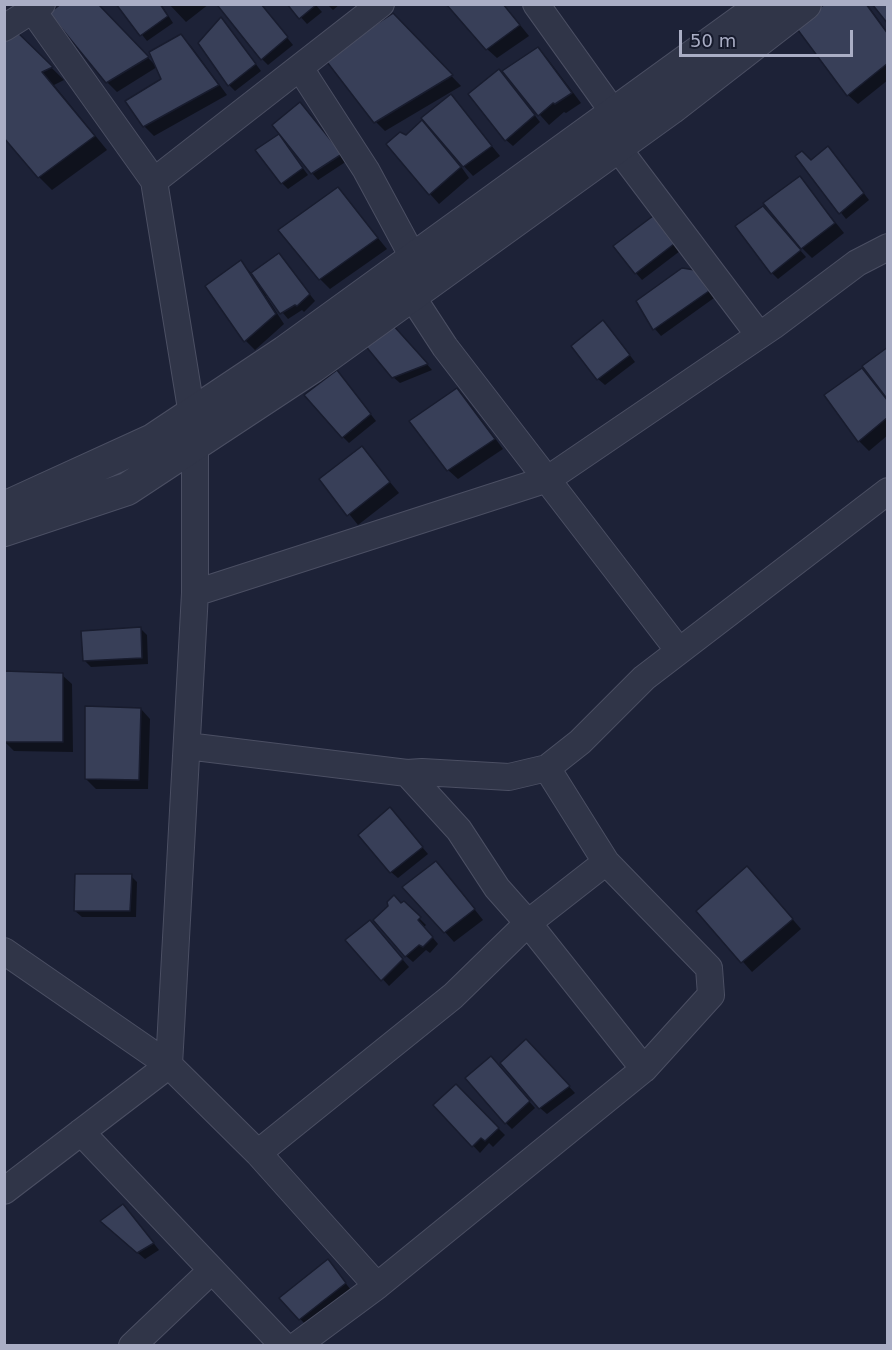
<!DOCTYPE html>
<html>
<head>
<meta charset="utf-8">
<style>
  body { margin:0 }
  #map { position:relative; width:892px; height:1350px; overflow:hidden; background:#1d2237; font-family:"DejaVu Sans",sans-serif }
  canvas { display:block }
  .frame { position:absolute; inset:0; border:6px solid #aaaec5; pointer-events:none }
  .scale { position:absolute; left:679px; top:30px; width:174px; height:27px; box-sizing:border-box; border:3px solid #aaaec5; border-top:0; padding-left:8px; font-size:18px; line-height:21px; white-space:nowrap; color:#aaaec5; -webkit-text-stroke:4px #161a2c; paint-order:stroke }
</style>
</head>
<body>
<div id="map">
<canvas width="892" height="1350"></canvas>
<div class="frame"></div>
<div class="scale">50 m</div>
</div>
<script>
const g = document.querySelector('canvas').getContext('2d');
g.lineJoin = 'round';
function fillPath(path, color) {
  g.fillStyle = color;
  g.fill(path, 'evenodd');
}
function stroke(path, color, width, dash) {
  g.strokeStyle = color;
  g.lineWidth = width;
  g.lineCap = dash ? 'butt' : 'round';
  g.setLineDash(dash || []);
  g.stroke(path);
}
fillPath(new Path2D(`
  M 96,4 L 157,67 L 117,92 L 107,82 Z
  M 118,4 L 161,4 L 173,23 L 147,41 Z
  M 169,4 L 209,4 L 186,22 Z
  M 260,4 L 293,45 L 268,65 L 262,59 Z
  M 289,4 L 315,4 L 322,12 L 307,24 Z
  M 327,4 L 340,4 L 333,10 Z
  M 503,4 L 529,36 L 497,58 L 487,49 Z
  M 828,4 L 867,4 L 888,33 L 888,80 L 858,104 L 848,95 Z
  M 393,15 L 461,86 L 385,131 L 376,122 Z
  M 227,25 L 261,71 L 235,91 L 229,85 Z
  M 13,30 L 64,80 L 54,85 L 107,150 L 52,190 L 39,177 Z
  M 181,36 L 191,46 L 227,95 L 154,136 L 144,126 Z
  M 538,49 L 547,58 L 581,103 L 566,113 L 564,112 L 549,125 L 524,97 L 522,99 L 540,122 L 513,146 L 506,140 L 502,73 Z
  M 451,96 L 500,156 L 473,176 L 461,163 L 460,165 L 469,178 L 439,204 L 430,194 L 407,137 Z
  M 307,111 L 347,161 L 318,180 L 312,173 Z
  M 285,144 L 308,175 L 288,189 L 282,183 Z
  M 834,154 L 869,200 L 846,219 L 797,157 L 811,162 Z
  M 800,178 L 844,233 L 812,258 L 802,248 Z
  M 338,189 L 387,249 L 330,289 L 320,279 Z
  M 770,215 L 806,257 L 778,279 L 772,273 Z
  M 659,225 L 680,251 L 642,280 L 636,273 Z
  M 279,255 L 315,301 L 304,312 L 302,310 L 288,319 L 268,295 L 266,296 L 284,324 L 255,350 L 246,341 L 207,287 L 241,262 L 252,274 Z
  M 701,278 L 714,298 L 661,336 L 655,329 L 638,301 Z
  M 610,329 L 635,362 L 605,385 L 598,379 Z
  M 399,332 L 432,370 L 400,383 L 393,377 Z
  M 888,349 L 888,435 L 869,451 L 859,441 L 826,396 Z
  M 343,379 L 376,421 L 349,443 L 343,437 Z
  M 457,390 L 467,400 L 503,449 L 458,479 L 448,470 Z
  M 362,448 L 399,493 L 358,525 L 321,479 Z
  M 141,629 L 147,635 L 148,664 L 91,667 L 85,661 Z
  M 62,675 L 72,684 L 73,752 L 14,751 L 4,741 Z
  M 141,709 L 150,719 L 148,789 L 96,789 L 86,779 Z
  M 396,816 L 428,854 L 398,878 L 391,872 Z
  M 445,872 L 483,920 L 454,942 L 445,932 Z
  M 131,876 L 137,882 L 136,917 L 82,917 L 75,911 Z
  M 757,878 L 801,929 L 752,972 L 698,911 Z
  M 404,903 L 426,925 L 424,927 L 438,944 L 430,953 L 426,950 L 413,962 L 406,956 L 402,905 Z
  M 376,928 L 409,967 L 389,986 L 347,940 Z
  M 532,1047 L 575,1093 L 547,1114 L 540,1108 Z
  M 497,1065 L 535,1108 L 512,1129 L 506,1123 Z
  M 456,1086 L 505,1135 L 493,1147 L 489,1143 L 480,1153 L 435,1105 Z
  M 129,1212 L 159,1250 L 145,1259 L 108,1228 Z
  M 328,1261 L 351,1290 L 306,1325 L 281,1299 Z`), '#0007');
const building = new Path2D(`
  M 61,4 L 98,4 L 149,57 L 106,83 L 49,13 Z
  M 116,4 L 160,4 L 168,16 L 140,36 Z
  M 220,4 L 261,4 L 288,37 L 261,60 L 218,6 Z
  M 287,4 L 316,4 L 316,5 L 299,19 Z
  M 446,4 L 503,4 L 520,25 L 486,50 Z
  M 825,4 L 866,4 L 888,34 L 888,63 L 847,96 L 795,26 Z
  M 872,4 L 888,4 L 888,24 Z
  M 393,13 L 453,75 L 374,123 L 324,58 Z
  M 221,17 L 256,64 L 228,86 L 198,43 Z
  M 13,28 L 53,67 L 42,72 L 95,136 L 38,178 L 4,138 L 4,34 Z
  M 181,34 L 219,85 L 143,127 L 125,101 L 161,79 L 149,52 Z
  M 538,47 L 572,93 L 555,104 L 553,103 L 538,116 L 502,71 Z
  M 499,69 L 535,115 L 505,141 L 468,94 Z
  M 451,94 L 492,146 L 463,167 L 421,118 Z
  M 300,102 L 342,154 L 311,174 L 272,125 Z
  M 422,120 L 461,167 L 429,195 L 386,144 L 400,132 L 406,135 Z
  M 279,134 L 303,168 L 281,184 L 255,150 Z
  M 828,146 L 864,193 L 839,214 L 795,156 L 802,151 L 811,160 Z
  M 800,176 L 835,223 L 801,249 L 763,203 Z
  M 338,187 L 378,238 L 319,280 L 278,230 Z
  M 763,206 L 801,250 L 771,274 L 735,226 Z
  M 653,216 L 674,244 L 635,274 L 613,246 Z
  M 279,253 L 310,294 L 297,306 L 295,305 L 280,314 L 251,273 Z
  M 241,260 L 276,314 L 244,342 L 205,286 Z
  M 682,268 L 695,270 L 709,291 L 653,330 L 636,301 Z
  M 603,320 L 630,355 L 597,380 L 571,346 Z
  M 392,324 L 428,364 L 392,378 L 364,344 Z
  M 888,347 L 888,400 L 862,366 Z
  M 862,368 L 888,401 L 888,417 L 858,442 L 824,395 Z
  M 337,370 L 371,414 L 342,438 L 304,395 Z
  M 457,388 L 495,439 L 447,471 L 409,421 Z
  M 362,446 L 390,482 L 347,516 L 319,479 Z
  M 141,627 L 142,658 L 83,661 L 81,631 Z
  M 4,671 L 63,673 L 63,742 L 4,742 Z
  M 85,706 L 141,708 L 139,780 L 85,779 Z
  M 390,807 L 423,847 L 390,873 L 358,835 Z
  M 436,861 L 475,909 L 444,933 L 402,887 Z
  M 747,866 L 793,919 L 741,963 L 696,911 Z
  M 75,874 L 132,874 L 130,911 L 74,911 Z
  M 394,895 L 401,903 L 404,901 L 421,917 L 418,920 L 433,937 L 423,947 L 419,945 L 405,957 L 373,920 L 388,906 L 387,902 Z
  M 370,920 L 403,959 L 381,981 L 345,940 Z
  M 526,1039 L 570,1086 L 539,1109 L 500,1063 Z
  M 491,1056 L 530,1101 L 505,1124 L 465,1078 Z
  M 456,1084 L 499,1128 L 485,1141 L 481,1138 L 472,1147 L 433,1105 Z
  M 123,1204 L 154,1243 L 137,1253 L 100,1221 Z
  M 328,1259 L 346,1283 L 299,1320 L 279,1298 Z`);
fillPath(building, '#383f58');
stroke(building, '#181c2e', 1.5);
const minor = new Path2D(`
  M 536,4 L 614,113
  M 33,11 L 154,181 L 192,415
  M 4,28 L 42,4
  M 300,68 L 366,170 L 414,259
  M 617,147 L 759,335
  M 154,181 L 381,4
  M 411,295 L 445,347 L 679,651
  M 195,593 L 548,479 L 773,326 L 857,263 L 888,247
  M 187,746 L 407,773 L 422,772 L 509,777 L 547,768
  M 606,862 L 709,968 L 711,995 L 644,1069
  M 4,951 L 169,1065 L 258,1153 L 377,1286
  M 81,1132 L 284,1346
  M 258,1153 L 453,996 L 528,923 L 497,888 L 459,830 L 407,773
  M 4,1191 L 169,1065 L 195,593 L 195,444
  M 132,1346 L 212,1270
  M 296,1346 L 377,1286 L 644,1069 L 528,923 L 606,862 L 547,768 L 580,742 L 644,678 L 888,491`);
const tertiary = new Path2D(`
  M 4,508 L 153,440 L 285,352 L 765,4
  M 4,530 L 127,489 L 312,367 L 671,108 L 805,4`);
stroke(minor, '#4b4f63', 28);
stroke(tertiary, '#4b4f63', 34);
stroke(minor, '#303548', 26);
stroke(tertiary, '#303548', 32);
</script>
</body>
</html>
